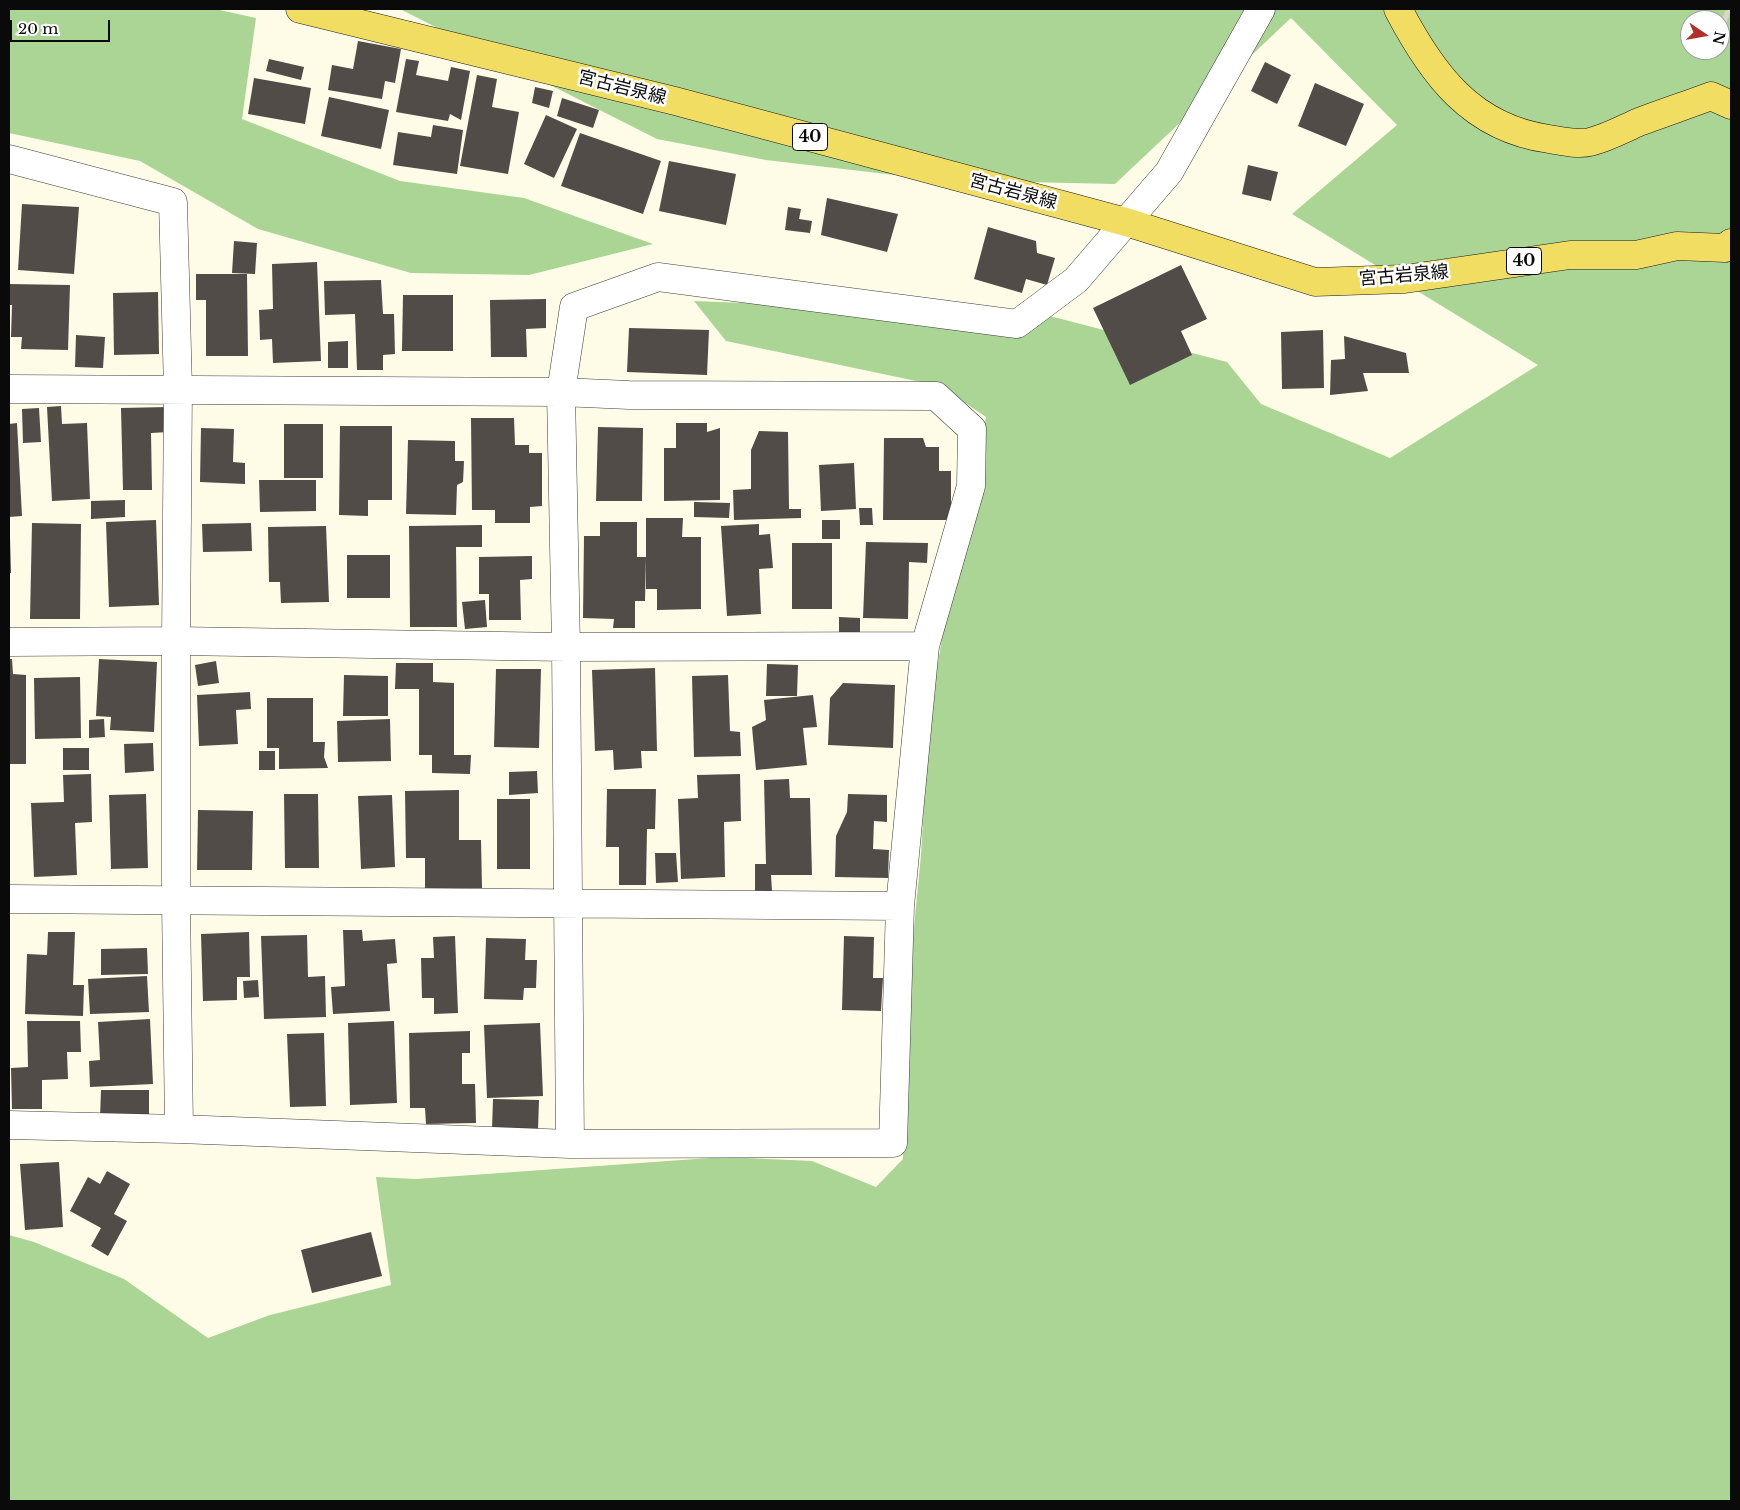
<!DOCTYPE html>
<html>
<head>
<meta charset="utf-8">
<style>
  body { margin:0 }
  #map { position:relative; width:1740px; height:1510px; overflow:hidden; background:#fefce7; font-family:"Libre Baskerville",serif }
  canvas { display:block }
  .frame { position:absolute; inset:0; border:10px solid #0a0a0a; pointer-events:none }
  .north { position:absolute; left:1680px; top:10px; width:50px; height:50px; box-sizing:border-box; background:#fff; border:1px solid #9d9d9d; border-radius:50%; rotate:102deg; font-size:14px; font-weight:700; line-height:20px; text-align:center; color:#0a0a0a }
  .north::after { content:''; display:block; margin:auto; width:18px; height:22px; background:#b1312a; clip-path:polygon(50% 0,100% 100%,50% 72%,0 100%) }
  .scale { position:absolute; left:10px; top:20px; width:100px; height:22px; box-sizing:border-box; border:2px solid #0a0a0a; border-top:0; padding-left:6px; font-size:15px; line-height:18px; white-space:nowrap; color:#0a0a0a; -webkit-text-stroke:4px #fff; paint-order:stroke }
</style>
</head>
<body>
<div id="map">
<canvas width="1740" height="1510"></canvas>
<div class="frame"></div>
<div class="north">N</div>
<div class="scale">20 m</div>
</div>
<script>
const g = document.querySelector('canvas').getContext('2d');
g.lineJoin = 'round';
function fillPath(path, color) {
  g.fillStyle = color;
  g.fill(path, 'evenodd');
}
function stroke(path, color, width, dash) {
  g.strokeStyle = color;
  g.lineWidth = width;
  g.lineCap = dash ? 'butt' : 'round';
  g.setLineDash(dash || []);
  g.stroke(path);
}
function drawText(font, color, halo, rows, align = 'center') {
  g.font = font + ' "Libre Baskerville","Noto Sans JP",serif';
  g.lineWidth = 5;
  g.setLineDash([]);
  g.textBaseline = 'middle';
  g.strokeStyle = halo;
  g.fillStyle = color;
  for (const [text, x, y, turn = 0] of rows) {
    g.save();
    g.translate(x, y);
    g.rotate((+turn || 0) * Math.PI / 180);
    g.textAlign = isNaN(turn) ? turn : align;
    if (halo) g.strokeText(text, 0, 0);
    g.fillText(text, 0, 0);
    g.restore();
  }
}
fillPath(new Path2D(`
  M 9,9 L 215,9 L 256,18 L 242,119 L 400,181 L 524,198 L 653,244 L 529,275 L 411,273 L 258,229 L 140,161 L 9,133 Z
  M 400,9 L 1731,9 L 1731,1501 L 9,1501 L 9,1235 L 34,1242 L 124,1279 L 208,1338 L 270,1315 L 391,1285 L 376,1177 L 416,1179 L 724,1157 L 812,1161 L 876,1187 L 903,1159 L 908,989 L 921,855 L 929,717 L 945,620 L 986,417 L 940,386 L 726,341 L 694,301 L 1046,315 L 1227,362 L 1261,404 L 1390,458 L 1538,365 L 1292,214 L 1397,125 L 1291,18 L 1115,184 L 938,180 L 766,160 L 657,139 ZM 1690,20 L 1720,20 L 1720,50 L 1690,50 Z`), '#abd594');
fillPath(new Path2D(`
  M 358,41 L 401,49 L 395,83 L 385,81 L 382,99 L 328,90 L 332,65 L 353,69 Z
  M 269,59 L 304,67 L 301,80 L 266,71 Z
  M 406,59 L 419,61 L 416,75 L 448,81 L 451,67 L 470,71 L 461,120 L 450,114 L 448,121 L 396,112 Z
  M 1265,62 L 1291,75 L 1277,104 L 1251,91 Z
  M 477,75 L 497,79 L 492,107 L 519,112 L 508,174 L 460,166 Z
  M 254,78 L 311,88 L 305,124 L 248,114 Z
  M 1315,83 L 1364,104 L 1346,146 L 1298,126 Z
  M 535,87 L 553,91 L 549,108 L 532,103 Z
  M 329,97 L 389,110 L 381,149 L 321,136 Z
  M 562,98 L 599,110 L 593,128 L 557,116 Z
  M 546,115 L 577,129 L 554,178 L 524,164 Z
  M 433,125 L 463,130 L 457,174 L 393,165 L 398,132 L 431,137 Z
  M 580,133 L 661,161 L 643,214 L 561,186 Z
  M 669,161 L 736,174 L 726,225 L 659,211 Z
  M 1248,165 L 1278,172 L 1271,201 L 1242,194 Z
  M 827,198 L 898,214 L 887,252 L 821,235 Z
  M 22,204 L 79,207 L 74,274 L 18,270 Z
  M 788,207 L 801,209 L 799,219 L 812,221 L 810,233 L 785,230 Z
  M 988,227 L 1036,241 L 1037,253 L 1055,258 L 1047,285 L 1026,279 L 1022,293 L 974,279 Z
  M 234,241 L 257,243 L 255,274 L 232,273 Z
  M 317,262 L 321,361 L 273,363 L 272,339 L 260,340 L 259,310 L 273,309 L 272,264 Z
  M 1181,265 L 1207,319 L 1181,331 L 1192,355 L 1130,385 L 1093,308 Z
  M 196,274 L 247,274 L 248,356 L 206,356 L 206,300 L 196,300 Z
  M 381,280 L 383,314 L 394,314 L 395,354 L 383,355 L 383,370 L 357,370 L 355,314 L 325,315 L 324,281 Z
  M 9,284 L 70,285 L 68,350 L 21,349 L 22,337 L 11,337 L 12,305 L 9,305 Z
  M 158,292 L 159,354 L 114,355 L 113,293 Z
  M 403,295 L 453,295 L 453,351 L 402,351 Z
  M 546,299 L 546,328 L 526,329 L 527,357 L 491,357 L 490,300 Z
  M 629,328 L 709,330 L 707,375 L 627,372 Z
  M 1323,330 L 1324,388 L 1282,389 L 1281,332 Z
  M 76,335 L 105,337 L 103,368 L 75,367 Z
  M 1344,336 L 1406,353 L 1409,373 L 1363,373 L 1368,391 L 1330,395 L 1331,360 L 1345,359 Z
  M 348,341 L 348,368 L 328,368 L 328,342 Z
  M 61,406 L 62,424 L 87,423 L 90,499 L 52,501 L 47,407 Z
  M 168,407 L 169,432 L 151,433 L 152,490 L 123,490 L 121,408 Z
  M 39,408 L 41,442 L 23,443 L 22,409 Z
  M 471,418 L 514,418 L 515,445 L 529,445 L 529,453 L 542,453 L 542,506 L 530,507 L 530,523 L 495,523 L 495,510 L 472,510 Z
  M 17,423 L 22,516 L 9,517 L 9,424 Z
  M 676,423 L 707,423 L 707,432 L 720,428 L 720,500 L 664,501 L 664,448 L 676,448 Z
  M 284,424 L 323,424 L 323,478 L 284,478 Z
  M 340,426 L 392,426 L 392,500 L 368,500 L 368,516 L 339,515 Z
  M 598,427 L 643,428 L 642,501 L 596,501 Z
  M 201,428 L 234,429 L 233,462 L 245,463 L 245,484 L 200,482 Z
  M 759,431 L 788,432 L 789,509 L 801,509 L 801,518 L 734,520 L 733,490 L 751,489 L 751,450 Z
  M 884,438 L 923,438 L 926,447 L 939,447 L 939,471 L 951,471 L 951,520 L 883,520 Z
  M 408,440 L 455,441 L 455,461 L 464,461 L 463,482 L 457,485 L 456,515 L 406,514 Z
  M 854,463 L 856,509 L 821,511 L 819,465 Z
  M 259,480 L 316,480 L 316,511 L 260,512 Z
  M 125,500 L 125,517 L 91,519 L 91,501 Z
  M 694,502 L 730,503 L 729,518 L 694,517 Z
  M 859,508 L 872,508 L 873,525 L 860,525 Z
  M 646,518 L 683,518 L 682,537 L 701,537 L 701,609 L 657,610 L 657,589 L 646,589 Z
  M 156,520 L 159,605 L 109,607 L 106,522 Z
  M 822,520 L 840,520 L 840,539 L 822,539 Z
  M 600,522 L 637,522 L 637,557 L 646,557 L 645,601 L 635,601 L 635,628 L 613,628 L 614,619 L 583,618 L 584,536 L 600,536 Z
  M 32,523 L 81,524 L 80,619 L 30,619 Z
  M 251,523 L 252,551 L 203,552 L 202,524 Z
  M 759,524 L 759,535 L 770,534 L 773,568 L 759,569 L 761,614 L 727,616 L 721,526 Z
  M 482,525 L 482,547 L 456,547 L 457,627 L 410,627 L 409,526 Z
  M 326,526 L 329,602 L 281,603 L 280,582 L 269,582 L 268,527 Z
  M 9,537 L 10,537 L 11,573 L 9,573 Z
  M 866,542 L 928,543 L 927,563 L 909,562 L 908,619 L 863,618 Z
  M 792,543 L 832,543 L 832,609 L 792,609 Z
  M 347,555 L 390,555 L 390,598 L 347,598 Z
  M 532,556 L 532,579 L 520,580 L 521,620 L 489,620 L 489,594 L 479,594 L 479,557 Z
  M 485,600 L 487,627 L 465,629 L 462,602 Z
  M 839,617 L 860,618 L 860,635 L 839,634 Z
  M 9,659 L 12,659 L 13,674 L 26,675 L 26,764 L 9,764 Z
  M 99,659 L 157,662 L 154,732 L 110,730 L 111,717 L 96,716 Z
  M 216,661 L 219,683 L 198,686 L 195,665 Z
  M 396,663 L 433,663 L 433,682 L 454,683 L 454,755 L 471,755 L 470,774 L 432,773 L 432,755 L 419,755 L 419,689 L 395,689 Z
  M 767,664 L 798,665 L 797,696 L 766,696 Z
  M 655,668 L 657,751 L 641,751 L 642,768 L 614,770 L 613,750 L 595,751 L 592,670 Z
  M 496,669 L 541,669 L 539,748 L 494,747 Z
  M 344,675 L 388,676 L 388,716 L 343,716 Z
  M 728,675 L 730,731 L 740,732 L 741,756 L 694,757 L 692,676 Z
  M 80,677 L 81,738 L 35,739 L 34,678 Z
  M 843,683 L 895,685 L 893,748 L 828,745 L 830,698 Z
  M 250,692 L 251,709 L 236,710 L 238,744 L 199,746 L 197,695 Z
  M 813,695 L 817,727 L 803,728 L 807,765 L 756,770 L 752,727 L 766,720 L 764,700 Z
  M 267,698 L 313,698 L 313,742 L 325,742 L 324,757 L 328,768 L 279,769 L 279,748 L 267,748 Z
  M 104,719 L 105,737 L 89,738 L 89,720 Z
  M 390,719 L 391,761 L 338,762 L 337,721 Z
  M 153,743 L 154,771 L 125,773 L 124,744 Z
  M 63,748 L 89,748 L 89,770 L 63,770 Z
  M 259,751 L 275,751 L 275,770 L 259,770 Z
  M 537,771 L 538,793 L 509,795 L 509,772 Z
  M 91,774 L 92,822 L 75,823 L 77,875 L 34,877 L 31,803 L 64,802 L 63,775 Z
  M 740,774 L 741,821 L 724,822 L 725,877 L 681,879 L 678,799 L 698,798 L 697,775 Z
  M 789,779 L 790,798 L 810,798 L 812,875 L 771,875 L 772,891 L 755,891 L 755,864 L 766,864 L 764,780 Z
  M 607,789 L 656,789 L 655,829 L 647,829 L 646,885 L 619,885 L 619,847 L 606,847 Z
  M 459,790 L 459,840 L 481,840 L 482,888 L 425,889 L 425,858 L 406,858 L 405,791 Z
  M 146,794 L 148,868 L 111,869 L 109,795 Z
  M 284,794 L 318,794 L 319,868 L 285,868 Z
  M 848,794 L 887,795 L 887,822 L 874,821 L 873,849 L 889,850 L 888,878 L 835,877 L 836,836 L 847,812 Z
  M 392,795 L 395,867 L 361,869 L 358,796 Z
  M 497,799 L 530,799 L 530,869 L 497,869 Z
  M 198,810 L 253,811 L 252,870 L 197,870 Z
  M 655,853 L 676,853 L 678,882 L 656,883 Z
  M 343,930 L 362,930 L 363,941 L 395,939 L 397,963 L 387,964 L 390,1011 L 333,1014 L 331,987 L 345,986 Z
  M 48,932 L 75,932 L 73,985 L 84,985 L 83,1016 L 25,1014 L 27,954 L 47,955 Z
  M 249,932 L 250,977 L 237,977 L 237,1000 L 203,1001 L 201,934 Z
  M 307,935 L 308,977 L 325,976 L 326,1017 L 264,1019 L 261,936 Z
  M 455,936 L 458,1013 L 434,1014 L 434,998 L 422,998 L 421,958 L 434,958 L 433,937 Z
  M 844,936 L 874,937 L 873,978 L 883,978 L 881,1011 L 842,1010 Z
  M 486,938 L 526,939 L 525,960 L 537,960 L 536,988 L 524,988 L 523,1000 L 484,999 Z
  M 147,948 L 148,974 L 101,975 L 101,949 Z
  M 147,976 L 149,1012 L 90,1014 L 88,979 Z
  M 258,980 L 259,997 L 244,998 L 243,981 Z
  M 150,1019 L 153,1084 L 90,1087 L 89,1061 L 100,1060 L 98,1022 Z
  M 27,1021 L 80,1021 L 81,1052 L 67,1052 L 68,1079 L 42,1080 L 42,1109 L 12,1109 L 11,1068 L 28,1067 Z
  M 394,1021 L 397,1103 L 350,1105 L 348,1023 Z
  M 540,1023 L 543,1096 L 487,1098 L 484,1025 Z
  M 470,1031 L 470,1053 L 462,1053 L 462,1084 L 475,1084 L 476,1123 L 426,1124 L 425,1108 L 410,1108 L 409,1033 Z
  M 324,1033 L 326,1106 L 290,1107 L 287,1034 Z
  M 101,1090 L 149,1090 L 149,1118 L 100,1118 Z
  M 493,1099 L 539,1100 L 538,1130 L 492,1129 Z
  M 59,1162 L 63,1227 L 25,1230 L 20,1164 Z
  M 107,1171 L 130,1184 L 114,1214 L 127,1221 L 108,1256 L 91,1246 L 101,1228 L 70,1211 L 88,1177 L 100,1184 Z
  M 371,1232 L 382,1276 L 312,1293 L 301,1250 Z`), '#514c47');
stroke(new Path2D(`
  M 1726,9 L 1731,11`), '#d9d8c6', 28, [28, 14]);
const street = new Path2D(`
  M 9,159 L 173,202 L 178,389 L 176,641 L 176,901 L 179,1129
  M 9,389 L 561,392 L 629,395 L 936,396 L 972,429 L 971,486 L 925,646 L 900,906 L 893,1143 L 570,1144 L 179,1129 L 9,1125
  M 9,642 L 176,641 L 566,647 L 925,646
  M 9,899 L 900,906
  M 570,1144 L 566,647 L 561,392 L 574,307 L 658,277 L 1017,324 L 1076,280 L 1169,172 L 1261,9`);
const primary = new Path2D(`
  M 300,9 L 675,101 L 1126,222 L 1315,282 L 1405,279 L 1570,255 L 1636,255 L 1677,246 L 1725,248 L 1731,243
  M 1398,9 C 1432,74 1471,128 1549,139 C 1561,141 1578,145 1590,142 C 1607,138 1623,129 1639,122 C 1663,113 1687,105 1711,96 L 1731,105`);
stroke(street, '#3d3d3d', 29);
stroke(primary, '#1b1b1b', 29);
stroke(street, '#fff', 28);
stroke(primary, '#f2dd63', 28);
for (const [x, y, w] of [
  [810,137,35],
  [1524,261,35]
]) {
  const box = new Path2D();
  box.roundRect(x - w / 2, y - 13.5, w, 27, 4);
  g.fillStyle = '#fff';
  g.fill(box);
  stroke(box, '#0a0a0a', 1);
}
drawText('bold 16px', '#0a0a0a', null, [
  ["40",810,137],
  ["40",1524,261]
]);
drawText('18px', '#0a0a0a', '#fff', [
  ["宮古岩泉線",622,88,14],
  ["宮古岩泉線",1013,192,15],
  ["宮古岩泉線",1404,276,-5]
]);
</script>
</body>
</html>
